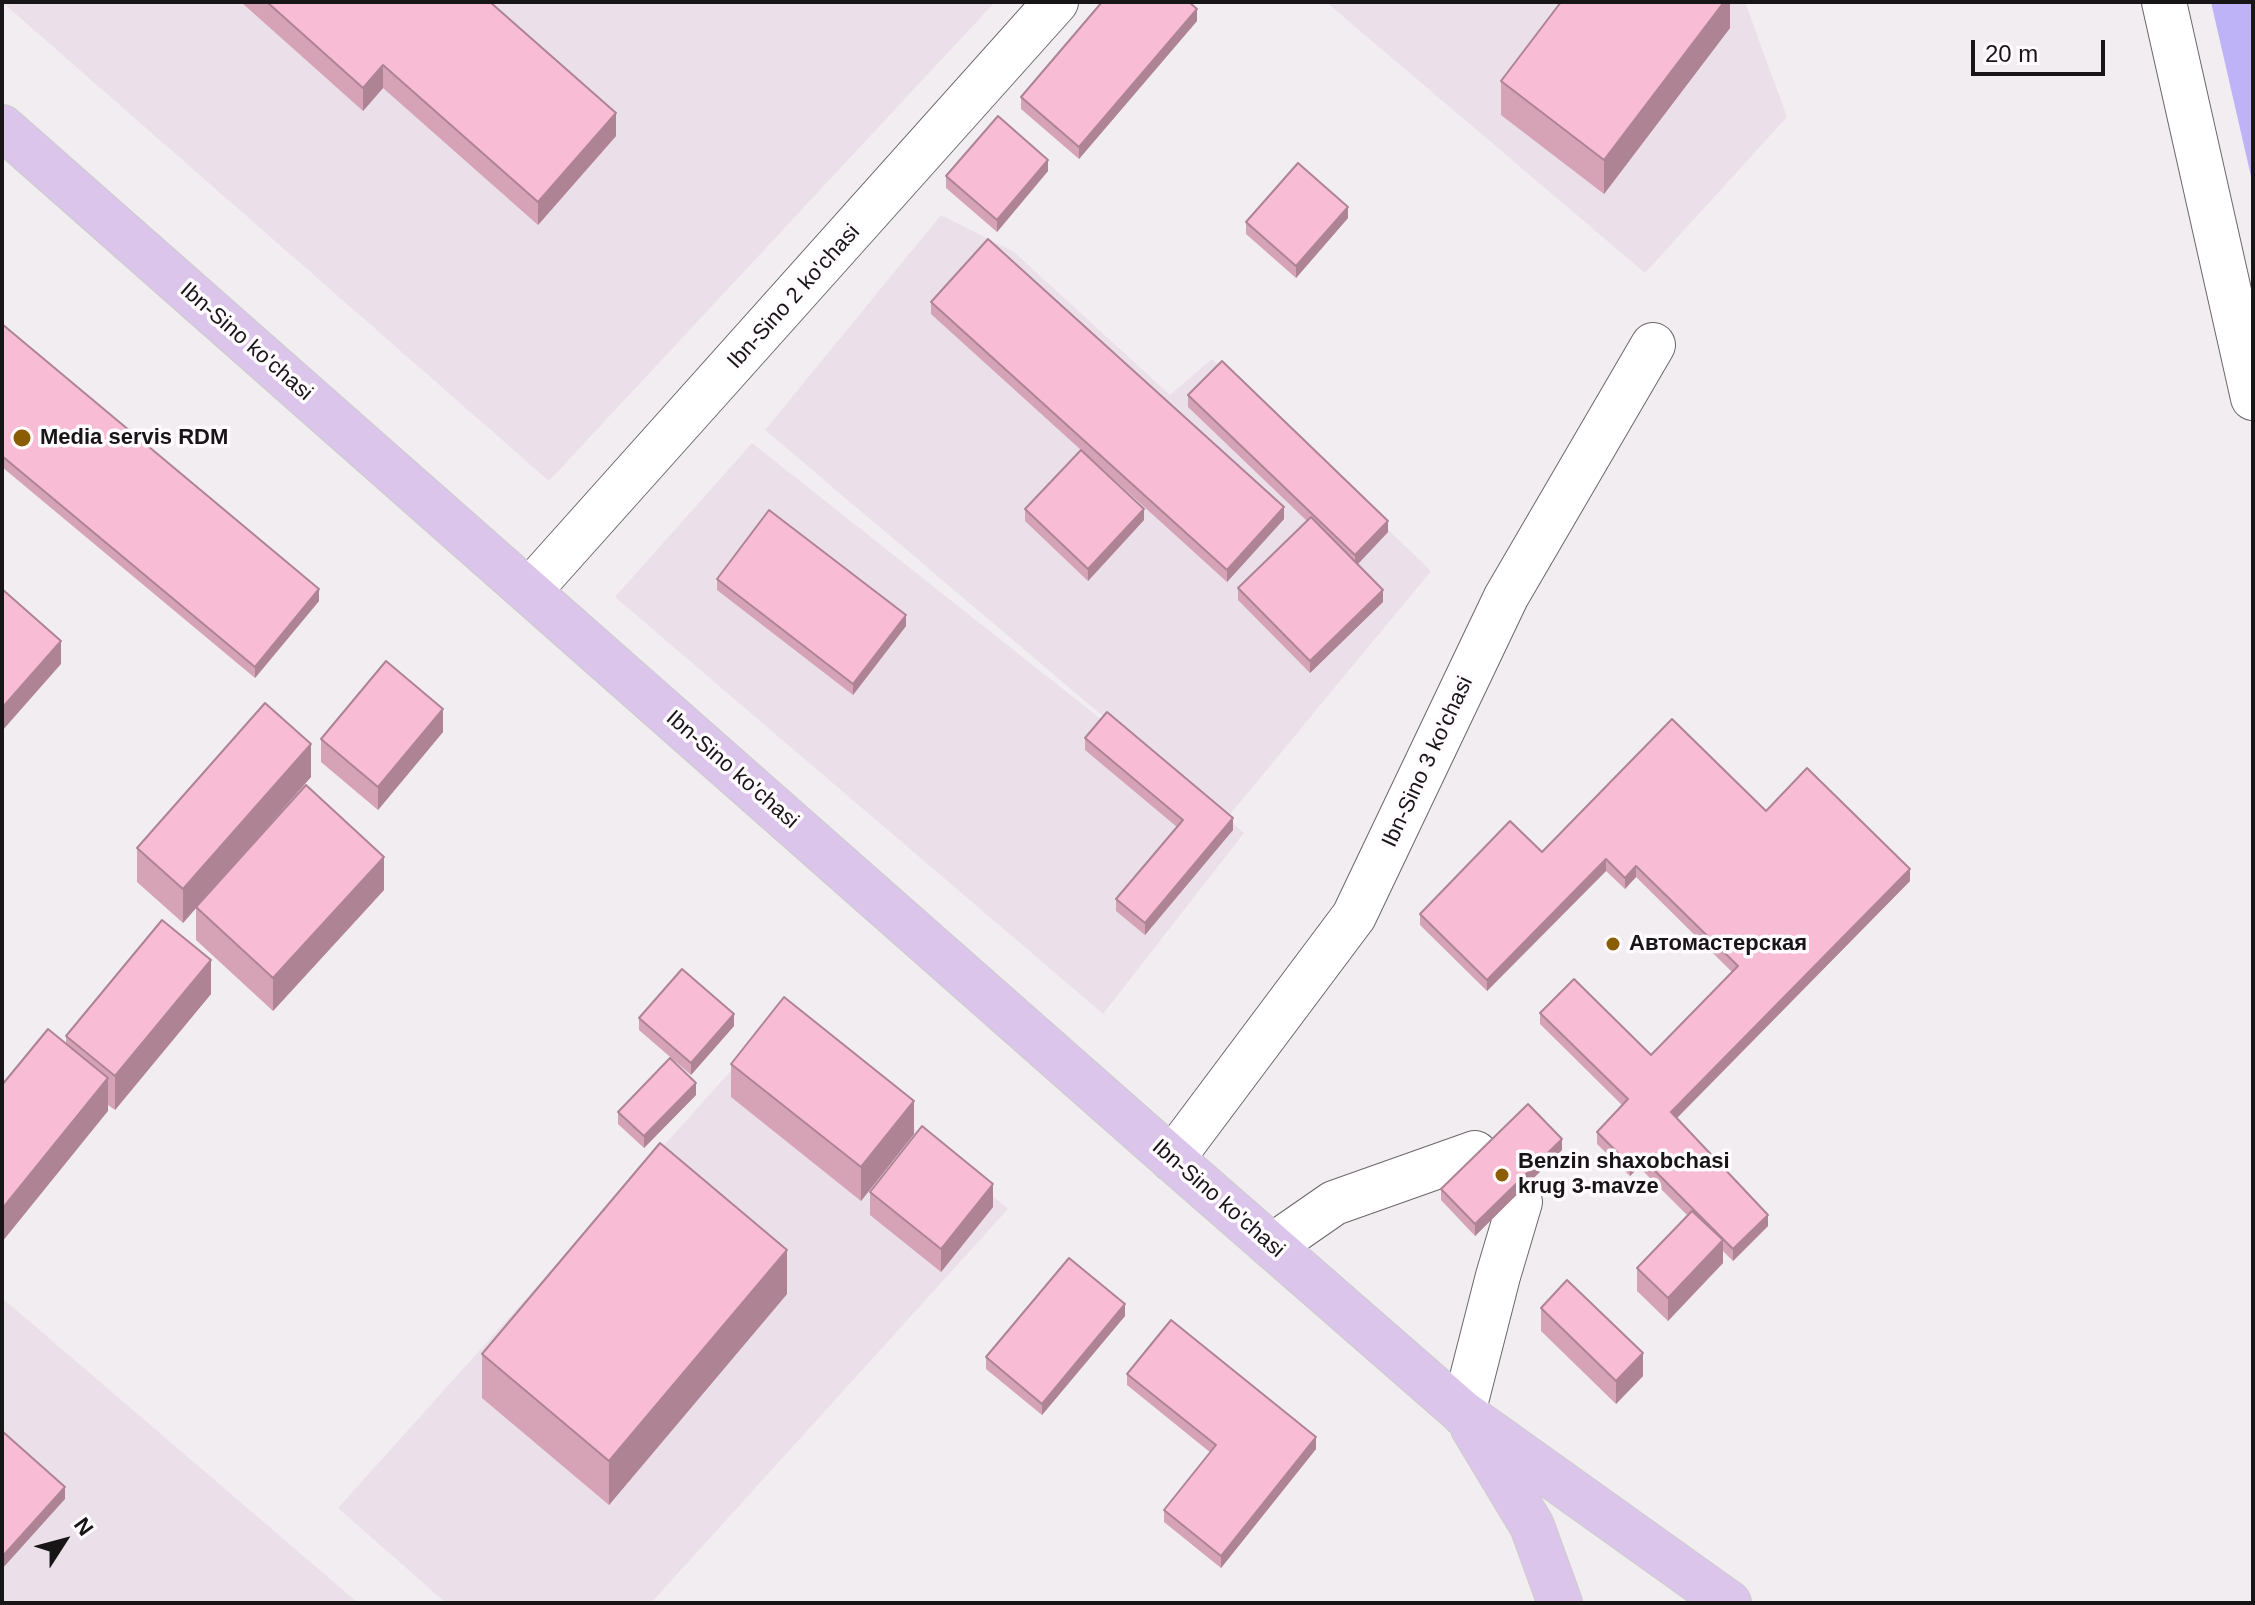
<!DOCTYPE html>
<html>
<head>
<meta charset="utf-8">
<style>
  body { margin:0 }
  #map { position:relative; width:2255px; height:1605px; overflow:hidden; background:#f2edf1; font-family:Arial,sans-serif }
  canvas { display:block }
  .frame { position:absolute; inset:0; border:4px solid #171516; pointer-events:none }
  .north { position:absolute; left:24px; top:1501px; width:80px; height:80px; -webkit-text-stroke:6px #fffbfe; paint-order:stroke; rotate:54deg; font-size:22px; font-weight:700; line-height:32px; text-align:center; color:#171516 }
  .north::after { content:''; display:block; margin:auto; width:28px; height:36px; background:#171516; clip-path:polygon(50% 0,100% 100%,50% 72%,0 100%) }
  .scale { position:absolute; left:1971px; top:40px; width:134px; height:36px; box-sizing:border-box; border:4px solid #171516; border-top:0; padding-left:10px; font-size:24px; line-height:28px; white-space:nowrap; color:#171516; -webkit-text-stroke:6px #fffbfe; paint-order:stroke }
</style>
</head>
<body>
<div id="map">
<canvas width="2255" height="1605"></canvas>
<div class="frame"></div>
<div class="north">N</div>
<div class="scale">20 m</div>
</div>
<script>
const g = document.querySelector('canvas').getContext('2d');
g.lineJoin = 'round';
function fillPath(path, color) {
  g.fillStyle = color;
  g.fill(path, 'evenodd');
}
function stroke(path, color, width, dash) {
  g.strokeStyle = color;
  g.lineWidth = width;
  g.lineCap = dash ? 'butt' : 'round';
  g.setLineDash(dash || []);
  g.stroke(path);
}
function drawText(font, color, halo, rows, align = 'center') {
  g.font = font + ' Arial,sans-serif';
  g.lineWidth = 7;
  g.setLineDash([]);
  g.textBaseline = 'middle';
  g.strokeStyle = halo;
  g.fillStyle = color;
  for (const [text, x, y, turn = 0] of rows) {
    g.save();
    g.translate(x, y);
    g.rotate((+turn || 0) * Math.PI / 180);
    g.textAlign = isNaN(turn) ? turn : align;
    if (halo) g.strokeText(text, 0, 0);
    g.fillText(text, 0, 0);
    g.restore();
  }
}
fillPath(new Path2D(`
  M 2,2 L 995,2 L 549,481 Z
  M 1326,2 L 1745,2 L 1787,117 L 1645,273 Z
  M 941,215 L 1014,252 L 1170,395 L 1212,359 L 1431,571 L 1227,818 L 1244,833 L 1103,1014 L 615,597 L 752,443 L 1183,784 L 765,430 Z
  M 781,1015 L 1008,1209 L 651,1603 L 446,1603 L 338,1508 Z
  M 2,1298 L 358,1603 L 2,1603 Z`), '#ebe0e9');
fillPath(new Path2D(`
  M 2211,2 L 2253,2 L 2253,185 Z`), '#bdb3f6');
const minor = new Path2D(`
  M 2164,2 L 2253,398
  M 529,591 L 1056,2
  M 1172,1159 L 1354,916 L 1506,597 L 1653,345
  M 1272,1246 L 1334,1203 L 1475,1153
  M 1463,1413 L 1498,1276 L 1520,1202`);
const major = new Path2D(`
  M 2,127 L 1172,1159 L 1463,1413 L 1729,1603
  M 1473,1428 L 1532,1526 L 1560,1603`);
stroke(minor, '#6b676a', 46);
stroke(major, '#ccc', 46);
stroke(minor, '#fff', 44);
stroke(major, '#dcc5ea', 44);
fillPath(new Path2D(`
  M 241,2 L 490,2 L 616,136 L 538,225 L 383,88 L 363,111 Z
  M 1730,2 L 1730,28 L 1604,194 L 1501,115 L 1501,81 Z
  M 1197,21 L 1079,159 L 1021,109 L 1021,97 Z
  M 1048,171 L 997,232 L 946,188 L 946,176 Z
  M 1348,218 L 1296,278 L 1246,234 L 1246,222 Z
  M 931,302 L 1284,519 L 1227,582 L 1086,454 L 1144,520 L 1088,581 L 1025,521 L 1025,509 L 1081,450 L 931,314 Z
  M 2,324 L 319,601 L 255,678 L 2,467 Z
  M 1188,395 L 1388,532 L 1358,564 L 1383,602 L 1310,673 L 1238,600 L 1238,588 L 1307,521 L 1188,407 Z
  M 717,579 L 906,626 L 853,695 L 717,590 Z
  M 443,732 L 378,810 L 321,762 L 321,739 Z
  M 1085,738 L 1233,830 L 1145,935 L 1116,911 L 1116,899 L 1177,827 L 1085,750 Z
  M 311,777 L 251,845 L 384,890 L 273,1011 L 196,940 L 196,908 L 183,923 L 137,882 L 137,848 Z
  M 1766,811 L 1910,881 L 1677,1118 L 1768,1226 L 1733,1261 L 1723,1251 L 1723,1263 L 1668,1321 L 1637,1291 L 1637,1268 L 1688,1216 L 1639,1167 L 1630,1176 L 1597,1144 L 1597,1132 L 1622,1105 L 1540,1024 L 1540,1013 L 1651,1055 L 1732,972 L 1636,877 L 1625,889 L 1606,871 L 1487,991 L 1420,925 L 1420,914 L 1542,852 Z
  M 211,994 L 115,1110 L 108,1105 L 108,1111 L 66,1043 L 66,1036 Z
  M 639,1018 L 734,1026 L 691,1075 L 639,1030 Z
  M 731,1064 L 914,1134 L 861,1201 L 731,1097 Z
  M 696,1095 L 644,1148 L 618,1124 L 618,1112 Z
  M 1562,1150 L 1475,1236 L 1441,1200 L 1441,1189 Z
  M 870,1192 L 993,1207 L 941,1272 L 870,1215 Z
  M 787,1294 L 609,1505 L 482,1398 L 482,1354 Z
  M 1541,1308 L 1643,1376 L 1616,1404 L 1541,1331 Z
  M 1125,1316 L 1042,1415 L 986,1369 L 986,1357 Z
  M 1127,1374 L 1316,1449 L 1221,1568 L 1164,1522 L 1164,1510 L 1211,1453 L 1127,1385 Z`), '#d5a2b6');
fillPath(new Path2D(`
  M 1724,2 L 1730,2 L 1730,28 L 1604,194 L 1604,160 Z
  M 1197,9 L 1197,21 L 1079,159 L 1079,147 Z
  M 383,65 L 383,88 L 363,111 L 363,88 Z
  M 616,113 L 616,136 L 538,225 L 538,202 Z
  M 1048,160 L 1048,171 L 997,232 L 997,220 Z
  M 1348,207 L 1348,218 L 1296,278 L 1296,266 Z
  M 1284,507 L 1284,519 L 1227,582 L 1227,570 Z
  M 1144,509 L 1144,520 L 1088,581 L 1088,569 Z
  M 1388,521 L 1388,532 L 1355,567 L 1355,555 Z
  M 319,589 L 319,601 L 255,678 L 255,667 Z
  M 1383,590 L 1383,602 L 1310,673 L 1310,661 Z
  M 906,615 L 906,626 L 853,695 L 853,684 Z
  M 61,641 L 61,664 L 2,731 L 2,708 Z
  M 443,709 L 443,732 L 378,810 L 378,787 Z
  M 311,744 L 311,777 L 183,923 L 183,889 Z
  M 1233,818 L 1233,830 L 1145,935 L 1145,923 Z
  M 384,857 L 384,890 L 273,1011 L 273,978 Z
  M 1606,859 L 1606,871 L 1487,991 L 1487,980 Z
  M 1636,866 L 1636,877 L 1625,889 L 1625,878 Z
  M 1910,869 L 1910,881 L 1671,1124 L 1671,1112 Z
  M 211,960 L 211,994 L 115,1110 L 115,1076 Z
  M 734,1014 L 734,1026 L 691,1075 L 691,1063 Z
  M 108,1078 L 108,1111 L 2,1242 L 2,1209 Z
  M 696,1083 L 696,1095 L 644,1148 L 644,1136 Z
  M 914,1101 L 914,1134 L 861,1201 L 861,1167 Z
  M 1562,1139 L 1562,1150 L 1475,1236 L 1475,1224 Z
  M 1639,1155 L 1639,1167 L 1630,1176 L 1630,1165 Z
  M 993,1184 L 993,1207 L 941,1272 L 941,1249 Z
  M 1768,1215 L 1768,1226 L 1733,1261 L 1733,1249 Z
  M 1723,1240 L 1723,1263 L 1668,1321 L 1668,1298 Z
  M 787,1250 L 787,1294 L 609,1505 L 609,1461 Z
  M 1125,1304 L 1125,1316 L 1042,1415 L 1042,1404 Z
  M 1643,1353 L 1643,1376 L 1616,1404 L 1616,1381 Z
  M 1316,1437 L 1316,1449 L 1221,1568 L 1221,1556 Z
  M 65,1487 L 65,1499 L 2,1569 L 2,1557 Z`), '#ae8494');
const building = new Path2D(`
  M 267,2 L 490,2 L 616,113 L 538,202 L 383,65 L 363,88 Z
  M 1102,2 L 1189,2 L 1197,9 L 1079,147 L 1021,97 Z
  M 1561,2 L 1724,2 L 1604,160 L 1501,81 Z
  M 998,116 L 1048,160 L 997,220 L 946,176 Z
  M 1298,163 L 1348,207 L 1296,266 L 1246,222 Z
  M 988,239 L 1284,507 L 1227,570 L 931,302 Z
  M 2,324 L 319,589 L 255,667 L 2,456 Z
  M 1222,361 L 1388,521 L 1355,555 L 1188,395 Z
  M 1081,450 L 1144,509 L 1088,569 L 1025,509 Z
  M 769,510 L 906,615 L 853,684 L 717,579 Z
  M 1311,517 L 1383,590 L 1310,661 L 1238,588 Z
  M 2,589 L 61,641 L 2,708 Z
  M 386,661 L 443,709 L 378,787 L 321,739 Z
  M 265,703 L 311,744 L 183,889 L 137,848 Z
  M 1107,712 L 1233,818 L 1145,923 L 1116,899 L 1183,820 L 1085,738 Z
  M 1672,719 L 1766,811 L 1807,768 L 1910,869 L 1671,1112 L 1768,1215 L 1733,1249 L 1639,1155 L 1630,1165 L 1597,1132 L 1628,1099 L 1540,1013 L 1574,979 L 1651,1055 L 1738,966 L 1636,866 L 1625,878 L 1606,859 L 1487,980 L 1420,914 L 1510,821 L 1542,852 Z
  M 306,785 L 384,857 L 273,978 L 196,907 Z
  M 162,920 L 211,960 L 115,1076 L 66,1036 Z
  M 682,969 L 734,1014 L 691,1063 L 639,1018 Z
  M 784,997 L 914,1101 L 861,1167 L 731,1064 Z
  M 48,1029 L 108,1078 L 2,1209 L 2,1085 Z
  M 670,1058 L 696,1083 L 644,1136 L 618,1112 Z
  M 1528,1104 L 1562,1139 L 1475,1224 L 1441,1189 Z
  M 922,1126 L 993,1184 L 941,1249 L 870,1192 Z
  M 660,1143 L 787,1250 L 609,1461 L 482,1354 Z
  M 1692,1211 L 1723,1240 L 1668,1298 L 1637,1268 Z
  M 1069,1258 L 1125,1304 L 1042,1404 L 986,1357 Z
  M 1567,1280 L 1643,1353 L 1616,1381 L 1541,1308 Z
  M 1171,1320 L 1316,1437 L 1221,1556 L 1164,1510 L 1216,1445 L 1127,1374 Z
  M 2,1431 L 65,1487 L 2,1557 Z`);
fillPath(building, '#f8bcd4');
stroke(building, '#ae8494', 2);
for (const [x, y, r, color] of [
  [22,438,10,"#8a5d00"],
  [1613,944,8,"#8a5d00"],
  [1502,1175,8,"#8a5d00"]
]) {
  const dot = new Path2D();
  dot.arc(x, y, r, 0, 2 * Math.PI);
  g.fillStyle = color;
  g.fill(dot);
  stroke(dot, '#fffbfe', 3);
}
drawText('22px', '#171516', '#fffbfe', [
  ["Ibn-Sino 2 ko'chasi",794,297,-48],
  ["Ibn-Sino ko'chasi",246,342,41],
  ["Ibn-Sino 3 ko'chasi",1428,762,-65],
  ["Ibn-Sino ko'chasi",732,770,41],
  ["Ibn-Sino ko'chasi",1218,1199,41]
]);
drawText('bold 22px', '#171516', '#fffbfe', [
  ["Media servis RDM",40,438],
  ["Автомастерская",1629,944],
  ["Benzin shaxobchasi",1518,1162],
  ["krug 3-mavze",1518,1187]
], 'left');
</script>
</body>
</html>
